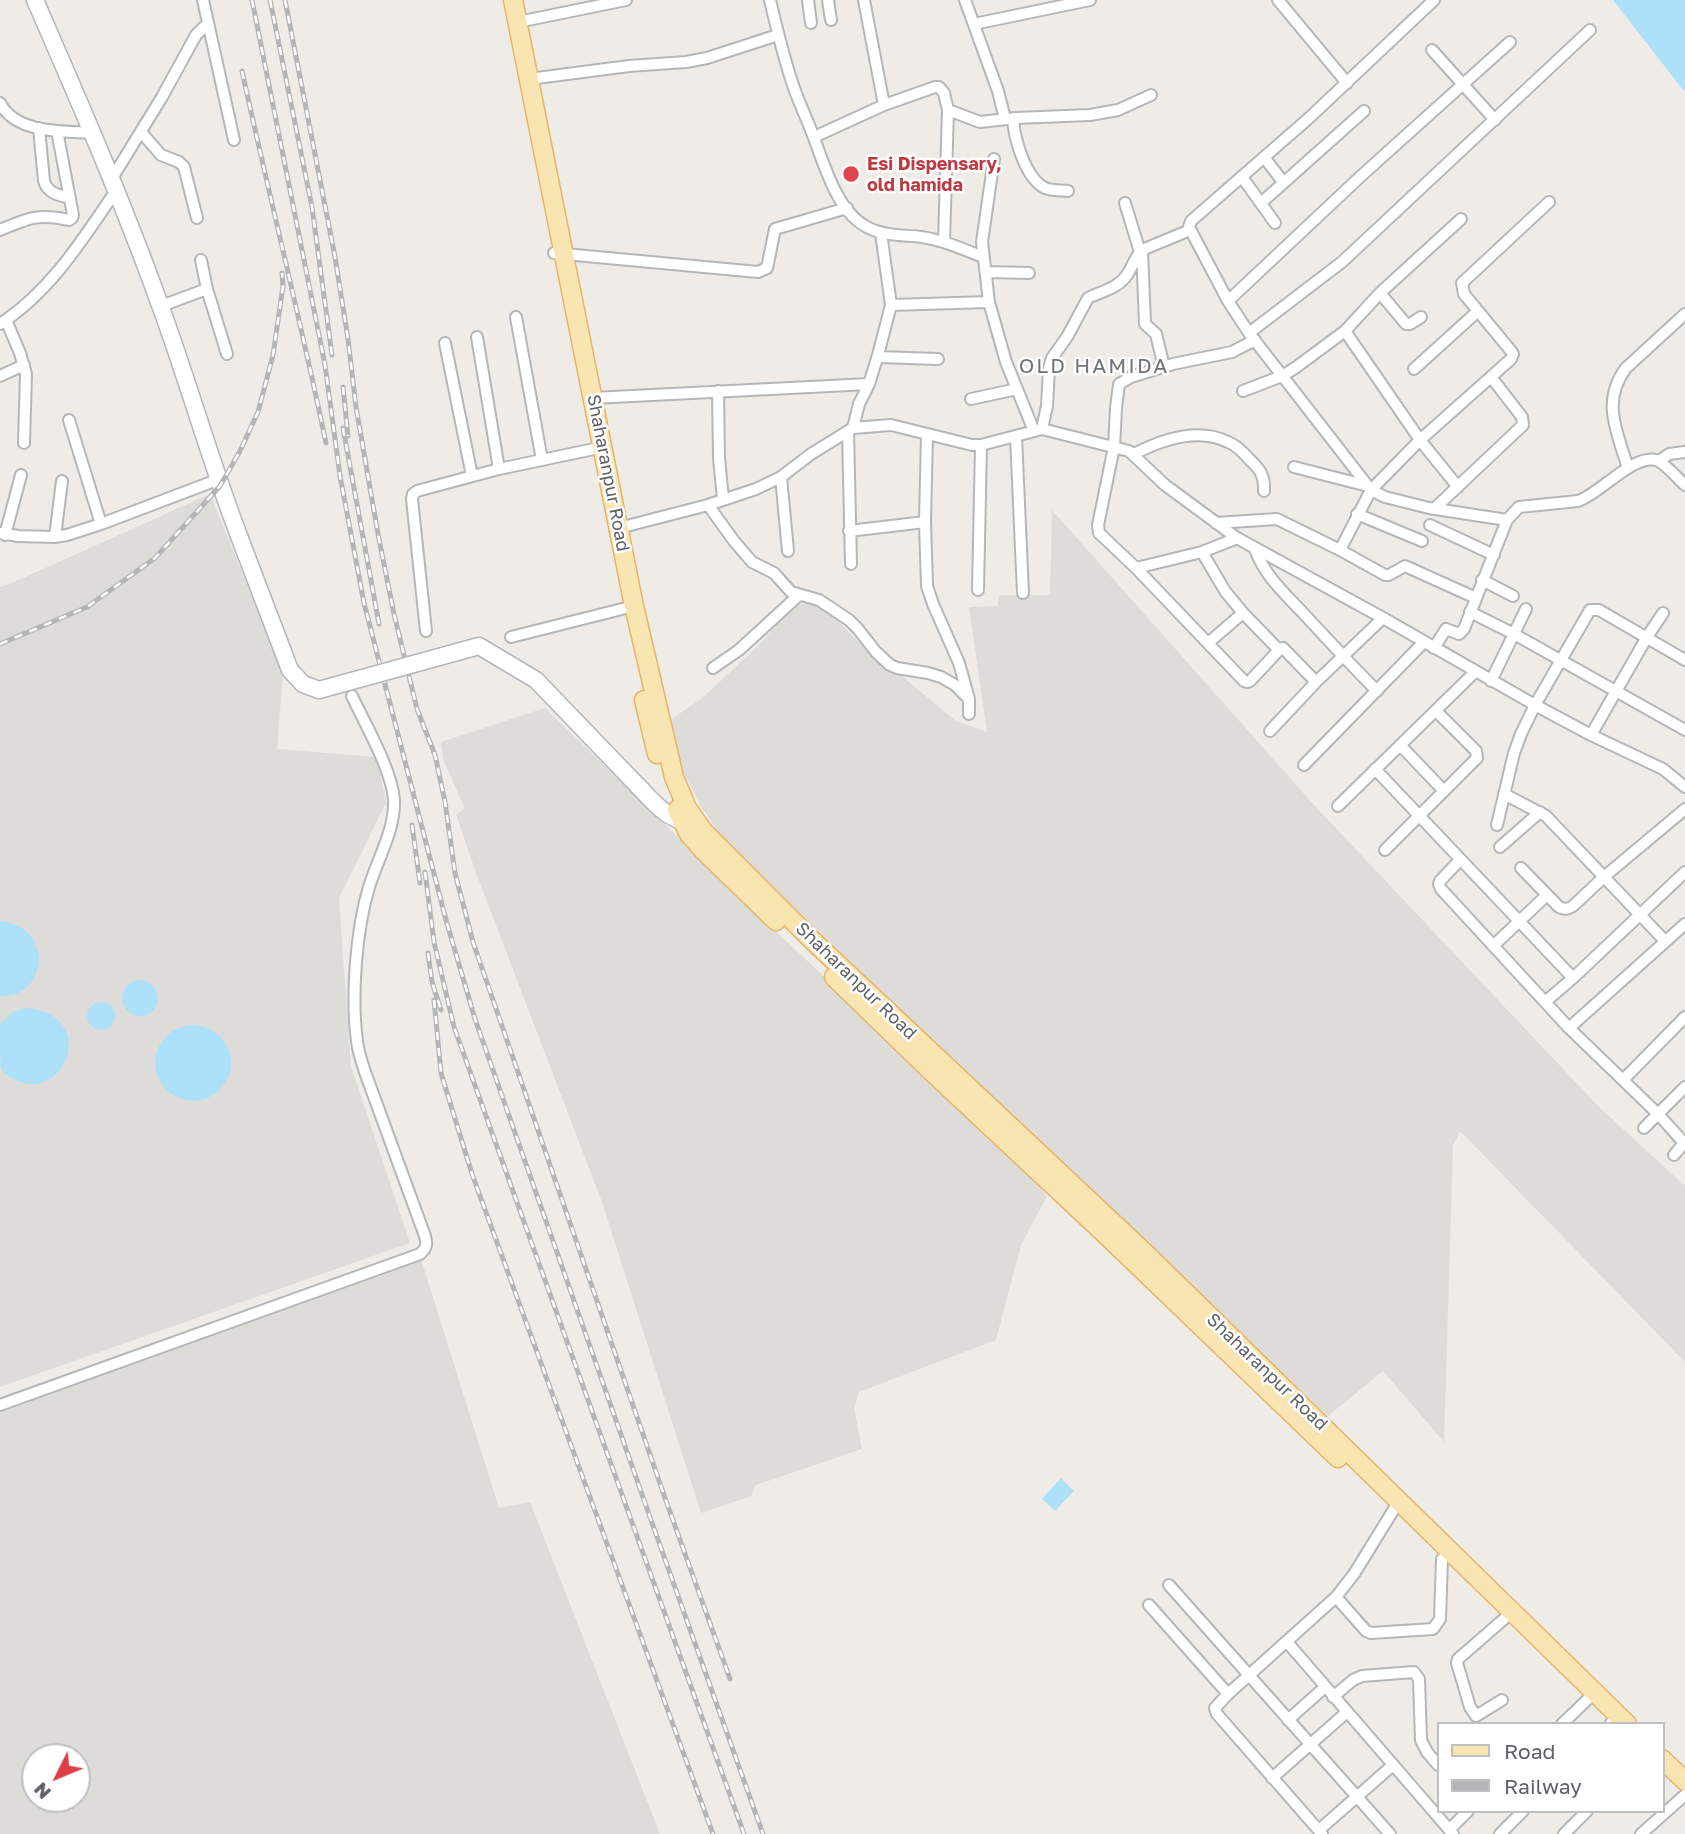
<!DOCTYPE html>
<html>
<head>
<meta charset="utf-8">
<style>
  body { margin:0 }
  #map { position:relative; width:1685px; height:1834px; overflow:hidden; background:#efece7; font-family:"Golos Text",sans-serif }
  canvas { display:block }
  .legend { position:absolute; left:1437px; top:1722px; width:228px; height:91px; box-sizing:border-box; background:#fff; border:2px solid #bfc0c2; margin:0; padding:9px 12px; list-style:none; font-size:21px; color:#5e6266 }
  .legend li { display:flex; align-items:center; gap:14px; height:35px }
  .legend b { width:35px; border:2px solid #bfc0c2 }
  .north { position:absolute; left:21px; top:1743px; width:70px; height:70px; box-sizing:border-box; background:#fff; border:2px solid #bfc0c2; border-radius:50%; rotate:227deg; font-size:19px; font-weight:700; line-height:28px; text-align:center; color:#5e6266 }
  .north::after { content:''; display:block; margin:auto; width:24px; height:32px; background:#dc3f46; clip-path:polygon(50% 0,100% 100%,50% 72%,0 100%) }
</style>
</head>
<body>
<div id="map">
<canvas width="1685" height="1834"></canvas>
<ul class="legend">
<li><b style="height:9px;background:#f9e5b2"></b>Road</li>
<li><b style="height:9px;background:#b4b5b6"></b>Railway</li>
</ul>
<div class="north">N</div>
</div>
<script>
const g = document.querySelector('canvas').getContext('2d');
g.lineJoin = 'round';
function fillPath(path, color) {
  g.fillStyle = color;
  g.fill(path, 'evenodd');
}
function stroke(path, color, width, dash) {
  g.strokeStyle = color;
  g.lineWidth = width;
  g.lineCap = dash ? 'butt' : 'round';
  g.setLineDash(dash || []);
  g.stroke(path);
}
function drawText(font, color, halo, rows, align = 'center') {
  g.font = font + ' "Golos Text",sans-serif';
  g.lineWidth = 5;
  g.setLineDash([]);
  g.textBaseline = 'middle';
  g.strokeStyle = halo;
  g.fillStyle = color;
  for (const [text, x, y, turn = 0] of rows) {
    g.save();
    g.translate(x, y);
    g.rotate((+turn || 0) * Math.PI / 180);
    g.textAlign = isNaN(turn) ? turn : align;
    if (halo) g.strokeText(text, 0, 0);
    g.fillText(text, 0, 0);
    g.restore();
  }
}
fillPath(new Path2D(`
  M 210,494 L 283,673 L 277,749 L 377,757 L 386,803 L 339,898 L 346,997 L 351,1066 L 410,1243 L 0,1387 L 0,587 L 12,583 Z
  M 1052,510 L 1314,805 L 1599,1107 L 1685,1186 L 1685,1362 L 1460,1131 L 1453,1146 L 1444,1442 L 1383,1371 L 1328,1416 L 891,1002 L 719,833 L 700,805 L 680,765 L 667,722 L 701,699 L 756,648 L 790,611 L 806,602 L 822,605 L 869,653 L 903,677 L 956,721 L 987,732 L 969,607 L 998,606 L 999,595 L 1050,595 Z
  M 545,708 L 766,922 L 1019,1160 L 1047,1196 L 1021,1245 L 996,1340 L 859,1392 L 854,1408 L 862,1449 L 756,1485 L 751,1496 L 701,1513 L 602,1202 L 476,873 L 456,814 L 465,809 L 443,759 L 441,742 Z
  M 421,1259 L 499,1508 L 530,1502 L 660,1834 L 0,1834 L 0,1410 ZM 35,1757 L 77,1757 L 77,1799 L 35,1799 Z`), '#dedcd9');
fillPath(new Path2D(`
  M 1613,0 L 1685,0 L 1685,91 L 1680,86 Z
  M 0,921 C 57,927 46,1000 0,996 Z
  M122 998a18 18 0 1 1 36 0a18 18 0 1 1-36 0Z
  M87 1016a14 14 0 1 1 28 0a14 14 0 1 1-28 0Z
  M 27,1008 C 99,1015 66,1101 18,1081 C 12,1078 3,1074 1,1068 C 0,1059 0,1035 0,1024 L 13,1012 Z
  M155 1063a38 38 0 1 1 76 0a38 38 0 1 1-76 0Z
  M 1061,1478 L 1074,1491 L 1055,1511 L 1042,1499 Z`), '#ade1f9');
const minor = new Path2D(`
  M 203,0 L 234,140
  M 770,0 C 777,30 784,59 794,88 C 800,105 808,121 814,138 C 825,167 838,214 869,228 C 885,236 904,235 921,237 C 943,240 963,249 983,257
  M 808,0 L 811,23
  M 828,0 L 831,20
  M 864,0 L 884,105
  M 965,0 L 998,91 L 1005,119
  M 1278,0 L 1347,83
  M 1434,0 L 1309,118 L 1191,221 L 1189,227 L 1228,301 L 1249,333 L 1371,490 L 1385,497 L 1429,508 L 1507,520
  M 518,22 L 626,0
  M 974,24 L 1090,0
  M 1432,50 L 1495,120
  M 529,79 L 629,66 L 686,62 L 707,58 L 778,35
  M 0,103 C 16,134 63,131 93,133
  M 1013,118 C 1014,138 1025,178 1045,188 C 1052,191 1061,190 1068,191
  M 39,128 L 44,181 C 48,194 59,195 70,198
  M 141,132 L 161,155 L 179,162 L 184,167 L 197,218
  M 814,137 L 884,105 L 935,87 L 939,87 L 944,93 L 948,110
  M 1264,157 L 1283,182
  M 994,159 L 982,242 L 989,302 L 1006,362 L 1034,431
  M 1242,177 L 1275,223
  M 111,180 L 162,97 L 196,35 L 208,23
  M 1125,203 L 1140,252
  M 1261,203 L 1364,111
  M 0,230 C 28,218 39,213 69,220 L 72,218 L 73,215 L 57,131
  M 944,242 L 948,110 L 980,122 L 1016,118 L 1090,115 L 1118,110 L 1151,95
  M 1142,250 L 1145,324 L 1156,334 L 1164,367
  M 554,253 L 758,272 L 767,268 L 775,229 L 847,208
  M 201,260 L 207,289 L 227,354
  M 986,272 L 1029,273
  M 1380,293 L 1406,324 L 1410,324 L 1421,317
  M 1228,301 L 1361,176 L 1510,42
  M 891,305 L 989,302
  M 161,306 L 207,289
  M 516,317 L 542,460
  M 6,320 L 20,353 L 26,374 L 24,443
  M 0,324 C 50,292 83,239 115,192
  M 1345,331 L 1420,440 L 1458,487
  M 1249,333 L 1342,262 L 1590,30
  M 477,337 L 499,469
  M 1255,340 L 1232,352 L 1173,364 L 1131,377 L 1119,384 L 1116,408 L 1114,447 L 1098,525 L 1099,533 L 1136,568 L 1244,681 L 1247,682 L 1250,681 L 1279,650 L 1283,648 L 1316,682
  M 445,343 L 472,476
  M 878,357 L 938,359
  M 1414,369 L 1478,311
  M 0,376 L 24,365
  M 718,391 L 719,458 L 723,499
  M 1243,391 L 1282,376 L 1295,368 L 1345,331 L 1380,293 L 1461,219
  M 593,398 L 869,384
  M 971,399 L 1017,389
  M 69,420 L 101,524
  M 853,428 L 859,404 L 869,384 L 878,355 L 891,305 L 881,233
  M 1042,429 L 1047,406 L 1049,368 L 1052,358 L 1067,337 L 1088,298 C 1102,291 1117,289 1127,275 C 1133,266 1135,257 1142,250 L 1190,230
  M 848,431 L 851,564
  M 927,434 L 925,522 L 927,586 L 933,604 L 959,663 L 969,699 L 969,714
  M 1016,437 L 1023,593
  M 1134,454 C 1161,440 1198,427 1228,442 C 1236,445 1243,452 1249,459 C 1260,469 1265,476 1264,491
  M 1659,461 L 1669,454 L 1685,452
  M 1294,467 L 1368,486
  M 1628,468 C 1617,432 1601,401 1626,368 L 1685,314
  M 781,477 L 788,551
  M 708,505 L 734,541 L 752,562 L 774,573 L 791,592 L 819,600 L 849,620 L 858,629 L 876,652 L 890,665 L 897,668 L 928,673 L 941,677 L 955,685 L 969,699
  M 1434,509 L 1523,425 L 1522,417 L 1491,377
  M 1357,514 L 1422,541
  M 1216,523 L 1277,519 L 1340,550 L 1385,575 L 1389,575 L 1405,566 L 1476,598
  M 1430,525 L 1494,555
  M 615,529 L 708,505 L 756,489 L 781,477 L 811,454 L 853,428 L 891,425 L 972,445 L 981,445 L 1042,429 L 1129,451 L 1165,485 L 1237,538 L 1383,618 L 1535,705 L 1591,735 L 1663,769 L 1685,787
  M 849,531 L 925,522
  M 0,533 L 18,536 L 55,537 L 67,535 L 101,524 L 217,480
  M 5,535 L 21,475
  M 55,537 L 62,481
  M 1255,549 C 1264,575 1285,594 1304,614 C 1328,640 1352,666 1377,691
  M 1340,550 L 1371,490 L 1420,440 L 1511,359 L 1513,354 L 1511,351 L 1464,294 L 1462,283 L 1549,202
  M 1202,552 L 1225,591 L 1243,613 L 1279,650
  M 1136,568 L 1202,552 L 1237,538
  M 1482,580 L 1513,596
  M 978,590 L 981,445
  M 1470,612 L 1514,634 L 1685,730
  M 426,631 L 412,499 L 413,494 L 417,491 L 499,469 L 594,449
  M 511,637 L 634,606
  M 1208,643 L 1243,613
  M 1434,648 L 1446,629 L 1459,634 L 1464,629 L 1507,520 L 1519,507 L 1578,501 C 1600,494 1633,454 1656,460 C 1664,462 1678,479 1685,485
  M 713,668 L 739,650 L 799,595
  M 1491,681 L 1526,609
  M 1270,731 L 1316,682 L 1383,618
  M 1591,735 L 1647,637 L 1663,613
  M 1400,745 L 1444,791
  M 1304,765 L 1424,642
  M 1375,769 L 1573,978
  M 1504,794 L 1546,816 L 1665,941
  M 1338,806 L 1475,672
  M 1497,825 L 1514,753 L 1521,734 L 1535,705 L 1590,610 L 1599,610 L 1685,660
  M 1500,847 L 1540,812
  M 1385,850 L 1477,758 L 1476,751 L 1436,711
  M 1460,860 L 1440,881 L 1439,884 L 1441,889 L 1569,1028 L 1658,1114 L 1685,1144
  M 1521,868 L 1559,907 C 1565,910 1568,909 1573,906 L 1605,876 L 1685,809
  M 1493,946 L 1547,895
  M 1545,1002 L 1573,978 L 1685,872
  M 1569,1028 L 1685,924
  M 1623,1080 L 1685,1017
  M 1644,1128 L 1685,1087
  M 1674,1155 L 1685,1142
  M 0,1405 L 420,1254 C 427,1248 427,1244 425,1236 L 365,1072 C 362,1062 358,1052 357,1041 C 351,997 356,930 369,887 C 378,858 395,830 394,800 C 392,770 365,724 352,696
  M 1169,1585 L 1390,1834
  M 1336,1597 L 1366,1631 L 1371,1633 L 1433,1629 L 1440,1619 L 1442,1559
  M 1149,1605 L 1228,1694
  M 1287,1642 L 1453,1834
  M 1333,1697 L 1353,1680 L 1362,1676 L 1414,1672 L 1419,1679 L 1421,1740 L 1427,1752 L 1438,1765
  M 1502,1700 L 1476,1716 L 1470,1707 L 1457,1663 L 1458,1659 L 1504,1619
  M 1288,1720 L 1325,1687
  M 1562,1724 L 1588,1699
  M 1611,1724 L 1611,1723
  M 1272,1778 L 1347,1712
  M 1319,1830 L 1393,1765
  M 1449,1830 L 1468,1811
  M 1322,1834 L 1217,1714 L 1215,1708 L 1228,1694 L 1336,1597 L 1354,1574 L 1399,1501
  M 1500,1834 L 1523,1811
  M 1564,1834 L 1587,1811
  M 1641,1834 L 1685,1795`);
const secondary = new Path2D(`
  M 35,0 C 79,101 123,202 160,305 C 188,381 210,460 239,536
  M 637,785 C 650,798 669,823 689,821`);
const primary = new Path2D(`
  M 513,0 L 634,606 L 674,777 L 687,808 L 703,831 L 813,941 L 1144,1252 L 1627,1724
  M 644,700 L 657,754
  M 677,810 L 689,834 L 703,850 L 776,921
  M 834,977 L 932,1072 L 1106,1235 L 1338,1458
  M 1662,1759 L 1685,1781`);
stroke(minor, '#b4b7ba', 14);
stroke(secondary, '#b3b6ba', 19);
stroke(primary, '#e7b468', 21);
stroke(minor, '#fff', 10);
stroke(secondary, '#fff', 16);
stroke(primary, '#f9e5b2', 18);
const rail = new Path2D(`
  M 252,0 L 325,365 L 340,476 L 364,603 L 446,920 L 475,1019 L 651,1520 L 763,1834
  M 270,0 L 312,207 L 332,355
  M 285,0 L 335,257 L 348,339 L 356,407 L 378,534 L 394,614 L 417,709 L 435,755 L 445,802 L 455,873 L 473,942 L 665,1498 L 730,1679
  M 242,71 C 269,195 300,318 326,443
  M 343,387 L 348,436
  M 343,428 L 379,624
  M 0,644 L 87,607 L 155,558 L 220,486 L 240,451 L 258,412 L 273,355 L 283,286 L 282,273
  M 412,825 L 420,883
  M 425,872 L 434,942 L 454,1027 L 744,1834
  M 428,953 L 432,982 L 441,1010
  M 434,1000 L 441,1073 L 472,1174 L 713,1834`);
stroke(rail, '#b4b5b6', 5);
stroke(rail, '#fff', 2.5, [8]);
const secondaryBridge = new Path2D(`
  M 239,536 L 290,670 L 303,684 L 319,690 L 479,646 L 536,680 L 637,785`);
stroke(secondaryBridge, '#b3b6ba', 19, []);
stroke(secondaryBridge, '#fff', 16);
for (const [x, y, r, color] of [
  [851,174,9,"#e0444e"]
]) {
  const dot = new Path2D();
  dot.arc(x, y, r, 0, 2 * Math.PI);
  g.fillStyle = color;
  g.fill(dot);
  stroke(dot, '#fff', 2.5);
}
drawText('bold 18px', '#be3a42', '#fff', [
  ["Esi Dispensary,",867,164],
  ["old hamida",867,185]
], 'left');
drawText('18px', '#5e6266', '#fff', [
  ["Shaharanpur Road",608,473,79],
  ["Shaharanpur Road",856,981,44],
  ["Shaharanpur Road",1267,1372,44]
]);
g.letterSpacing = '2px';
drawText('21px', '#6f7478', '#fff', [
  ["OLD HAMIDA",1094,366]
]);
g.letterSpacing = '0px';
</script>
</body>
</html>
